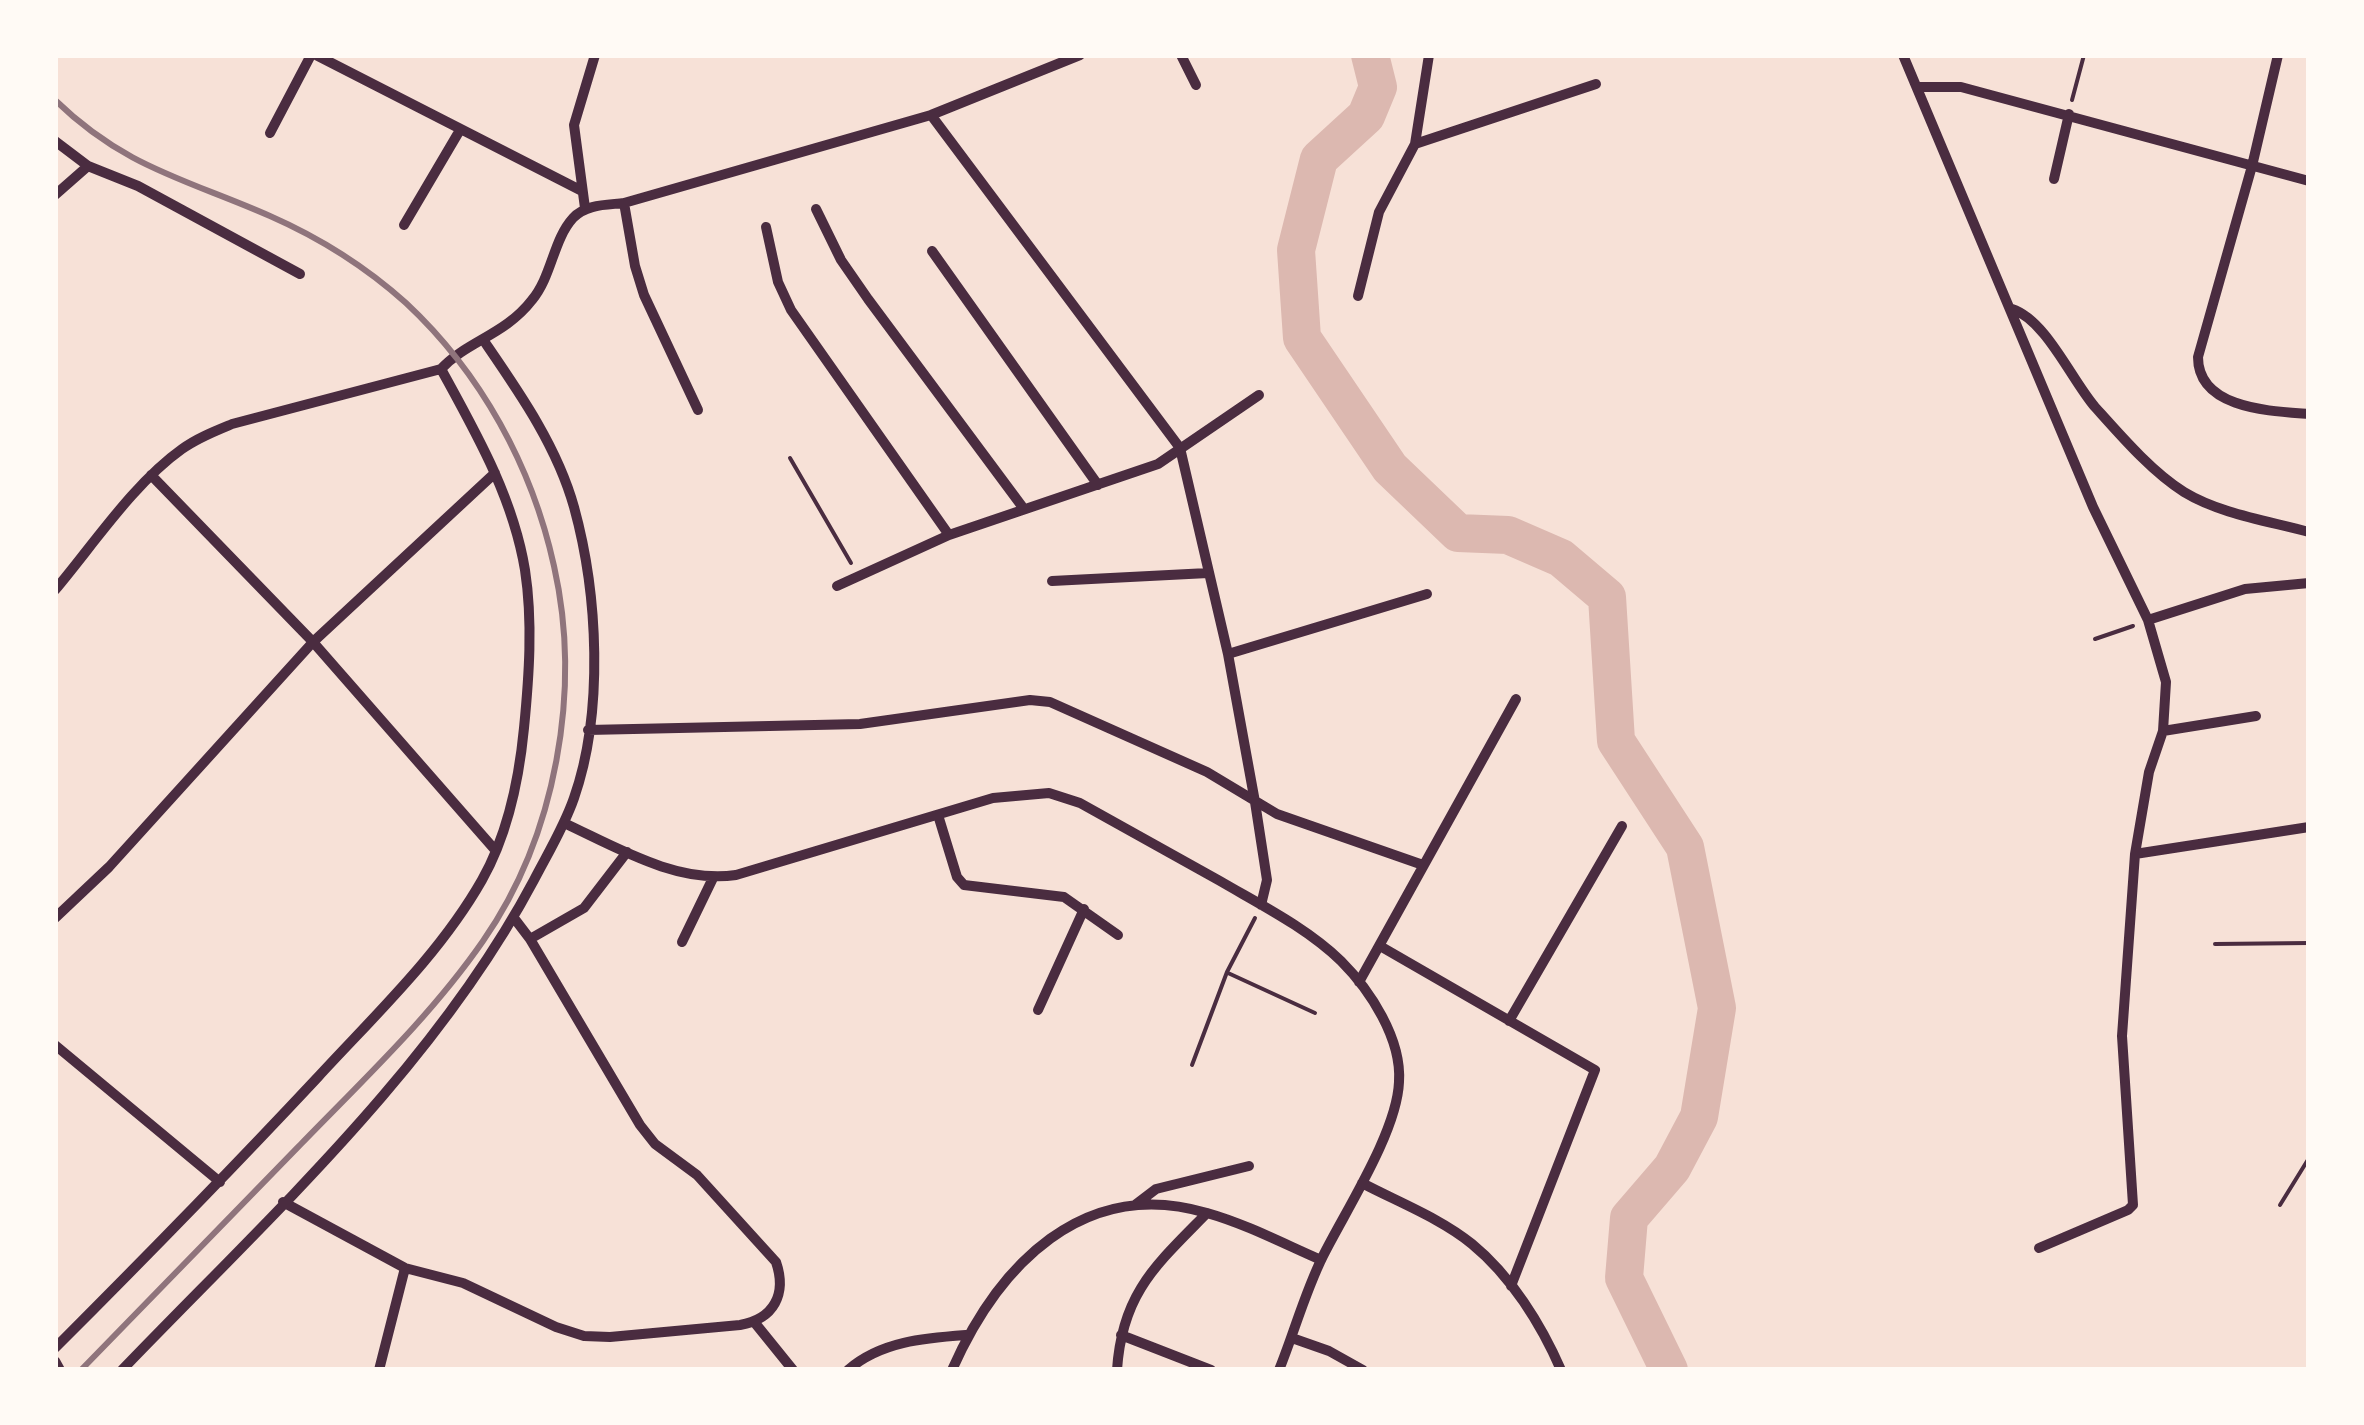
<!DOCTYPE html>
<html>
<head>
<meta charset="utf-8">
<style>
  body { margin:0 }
  #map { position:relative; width:2364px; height:1425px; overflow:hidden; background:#f7e1d7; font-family:"Source Serif 4",serif }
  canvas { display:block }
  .frame { position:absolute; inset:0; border:58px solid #fffaf5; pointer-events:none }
</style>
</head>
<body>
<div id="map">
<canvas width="2364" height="1425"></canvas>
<div class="frame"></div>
</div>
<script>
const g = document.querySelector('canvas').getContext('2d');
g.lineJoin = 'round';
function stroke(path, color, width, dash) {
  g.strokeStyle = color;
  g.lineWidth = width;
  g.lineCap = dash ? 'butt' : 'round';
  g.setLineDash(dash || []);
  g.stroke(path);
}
stroke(new Path2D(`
  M 1370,55 L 1378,87 L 1366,116 L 1319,159 L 1296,250 L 1302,338 L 1390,468 L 1458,533 L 1508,535 L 1561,558 L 1607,597 L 1616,741 L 1685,847 L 1717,1008 L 1699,1117 L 1672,1168 L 1629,1218 L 1624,1278 L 1669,1370`), '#dcb8b0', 38);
stroke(new Path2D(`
  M 2072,100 L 2084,55
  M 790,458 L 851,563
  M 2095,639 L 2133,626
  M 2215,944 L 2309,943
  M 1228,973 L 1315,1013
  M 1192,1065 L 1227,972 L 1255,918
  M 2280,1205 L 2309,1158`), '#4a2c40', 4);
stroke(new Path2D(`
  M 316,55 L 582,191
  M 1181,55 L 1196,85
  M 1903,55 L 2093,507 L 2148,620 L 2166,682 L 2163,731 L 2149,772 L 2135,854 L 2122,1036 L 2133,1205 L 2128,1210 L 2039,1248
  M 2278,55 L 2252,166 L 2198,357 C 2198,409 2270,411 2309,414
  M 1917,87 L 1961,87 L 2309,181
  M 931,115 L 1180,448 L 1228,654 L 1255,802 L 1267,880 L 1261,905
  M 270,133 L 311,55
  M 55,141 L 88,166 L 138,186 L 300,274
  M 1415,144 L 1596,84
  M 2054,179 L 2069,114
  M 55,195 L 88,166
  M 624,203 L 635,266 L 644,295 L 698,410
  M 585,208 L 574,125 L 595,55
  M 816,209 L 841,260 L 868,299 L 1024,509
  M 404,225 L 460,130
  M 766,227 L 778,282 L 791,310 L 949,535
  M 932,251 L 1098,485
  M 1358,296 L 1379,212 L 1415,144 L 1429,55
  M 2012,309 C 2046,320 2071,379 2095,407 C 2121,436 2152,472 2184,492 C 2220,514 2269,521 2309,532
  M 151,475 L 313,642 L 496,851
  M 1052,581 L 1208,573
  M 837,586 L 949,535 L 1158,464 L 1259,395
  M 55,590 C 93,545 134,483 182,449 C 197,438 215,431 232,424 L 441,369 C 467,341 505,335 532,300 C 552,276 553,240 573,218 C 586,204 607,205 624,203 L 931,115 L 1080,55
  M 2148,620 L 2245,589 L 2309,583
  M 1228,654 L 1427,594
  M 588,730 L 860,724 L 1030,700 L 1050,702 L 1207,772 L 1277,814 L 1423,865
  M 2163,731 L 2256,716
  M 938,815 L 957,877 L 964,885 L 1064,897 L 1118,935
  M 564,823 C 616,847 677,884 736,875 L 993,798 L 1049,793 L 1080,803 C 1127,829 1173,855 1220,881 C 1261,905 1307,928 1341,961 C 1370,990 1402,1039 1399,1082 C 1397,1132 1346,1210 1323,1256 C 1305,1292 1294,1333 1279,1370
  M 2135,854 L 2309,827
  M 55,918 L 109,867 L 313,642 L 495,473
  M 530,939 L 584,908 L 627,852
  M 682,942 L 713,878
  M 1380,946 L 1595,1070 L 1511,1286
  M 1359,982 L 1516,699
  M 1038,1010 L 1084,909
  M 1509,1021 L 1622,826
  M 55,1045 L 220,1182
  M 1362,1183 C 1398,1202 1440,1218 1472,1244 C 1511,1276 1541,1324 1561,1370
  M 283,1202 L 405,1268 L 463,1283 L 556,1327 L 584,1336 L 610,1337 L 740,1325 C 774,1319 787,1294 776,1262 L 697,1175 L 655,1144 L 640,1125 L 530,939 L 514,918
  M 1135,1205 L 1156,1189 L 1249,1166
  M 755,1323 L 793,1370
  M 1121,1335 L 1211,1370
  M 1292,1338 L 1329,1351 L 1363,1370
  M 55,1348 C 144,1259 232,1169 318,1077 C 375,1015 440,954 482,880 C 508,834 519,780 524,728 C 529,677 533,622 525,570 C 513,497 476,433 441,369
  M 55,1361 L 60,1370
  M 122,1370 C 267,1219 435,1067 534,880 C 548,853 564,827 574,798 C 604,712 598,594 574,507 C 557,446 519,392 484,341
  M 379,1370 L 405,1268
  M 848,1370 C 881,1341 926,1338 967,1335
  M 952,1370 C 998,1266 1083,1176 1207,1213 C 1246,1224 1284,1244 1321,1260
  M 1117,1370 C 1122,1293 1156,1265 1207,1213`), '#4a2c40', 10);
stroke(new Path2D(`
  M 55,100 C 125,168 186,179 270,216 C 320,238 366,267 406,303 C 481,373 532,466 554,566 C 582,690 556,836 483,941 C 431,1016 364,1079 301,1144 C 227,1219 154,1295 81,1370`), '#8f747c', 6);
</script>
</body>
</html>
